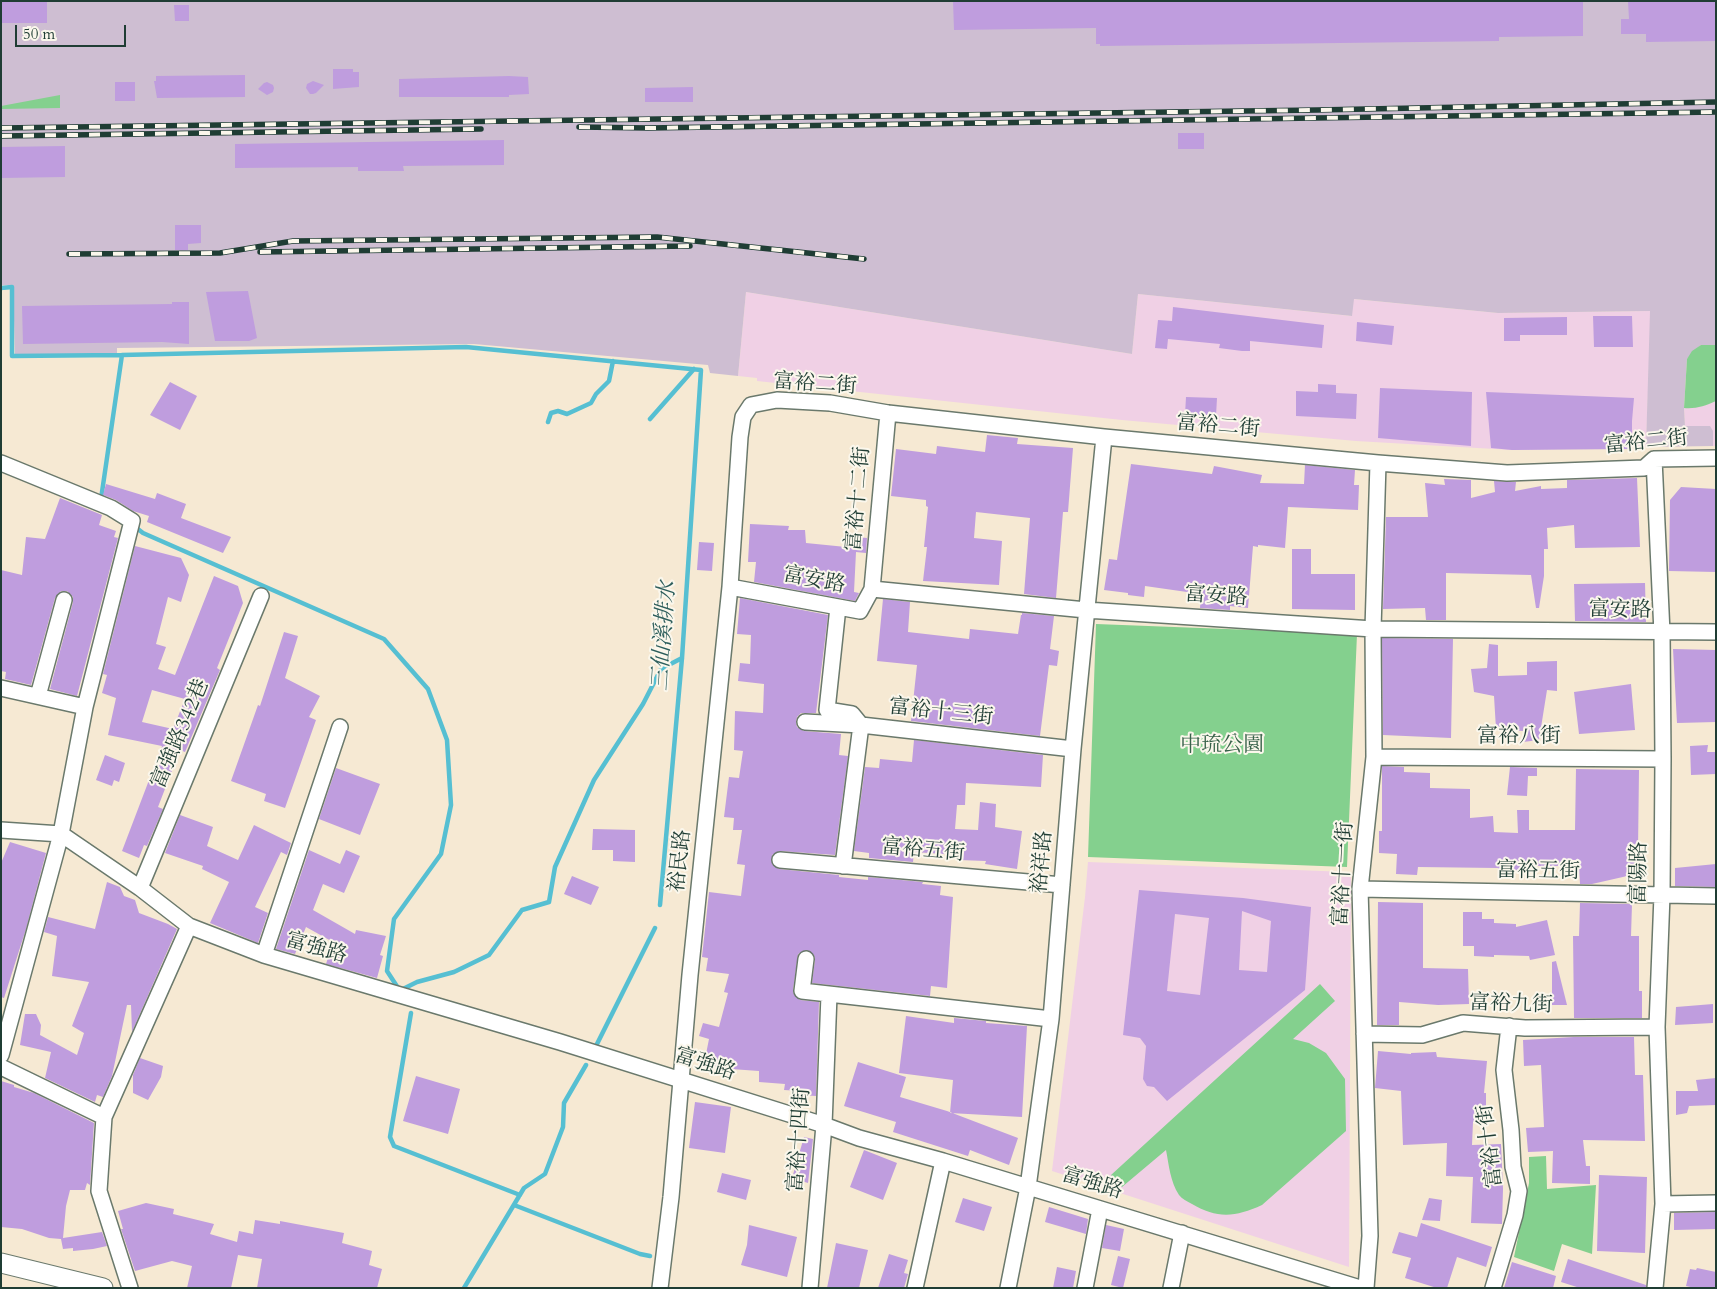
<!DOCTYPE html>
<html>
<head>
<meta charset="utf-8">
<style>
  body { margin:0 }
  #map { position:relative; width:1717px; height:1289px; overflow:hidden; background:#f6e9d3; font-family:Cardo,serif }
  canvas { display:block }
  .frame { position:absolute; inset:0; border:2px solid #1f3d34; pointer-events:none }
  .scale { position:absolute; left:15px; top:25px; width:111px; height:22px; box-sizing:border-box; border:2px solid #1f3d34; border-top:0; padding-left:6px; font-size:15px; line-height:18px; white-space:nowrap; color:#1f3d34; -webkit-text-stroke:4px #fbf7ec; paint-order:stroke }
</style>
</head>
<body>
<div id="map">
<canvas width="1717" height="1289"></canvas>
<div class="frame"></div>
<div class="scale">50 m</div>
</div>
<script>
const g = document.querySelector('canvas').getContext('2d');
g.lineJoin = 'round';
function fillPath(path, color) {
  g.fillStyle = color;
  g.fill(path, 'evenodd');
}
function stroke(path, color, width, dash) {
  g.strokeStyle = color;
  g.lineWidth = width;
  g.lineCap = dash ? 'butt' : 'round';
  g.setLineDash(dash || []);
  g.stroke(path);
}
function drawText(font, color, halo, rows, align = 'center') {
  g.font = font + ' Cardo,"Noto Serif TC",serif';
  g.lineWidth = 4;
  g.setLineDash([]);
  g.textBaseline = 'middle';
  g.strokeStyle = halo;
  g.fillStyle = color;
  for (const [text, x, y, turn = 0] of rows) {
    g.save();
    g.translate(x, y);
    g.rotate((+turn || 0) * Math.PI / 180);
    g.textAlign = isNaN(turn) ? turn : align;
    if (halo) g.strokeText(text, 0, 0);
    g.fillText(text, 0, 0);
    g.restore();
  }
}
fillPath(new Path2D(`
  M 746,292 L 1132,354 L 1138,294 L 1351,316 L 1353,299 L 1498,313 L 1651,311 L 1646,447 L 1512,450 L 1356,441 L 1122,420 L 757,381 L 757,378 L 738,376 Z
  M 1716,345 L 1716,446 L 1713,446 L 1713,431 L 1685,426 L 1684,408 Z
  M 1088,862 L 1348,872 L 1351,878 L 1349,1267 L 1052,1171 L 1085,897 Z`), '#f0d0e5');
fillPath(new Path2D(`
  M 1,1 L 1716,1 L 1716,345 L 1701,345 L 1687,359 L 1684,408 L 1685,426 L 1710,426 L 1713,431 L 1713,446 L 1646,447 L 1650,311 L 1498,313 L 1354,299 L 1352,316 L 1138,294 L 1132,354 L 746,292 L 738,376 L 710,373 L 708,365 L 474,344 L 117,348 L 117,354 L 15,355 L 13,285 L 1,285 Z`), '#cebed2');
fillPath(new Path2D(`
  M 60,95 L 60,108 L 1,109 L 1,106 Z
  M 1701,345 L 1716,345 L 1716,401 C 1705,406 1696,409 1684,408 L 1687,359 L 1692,351 Z
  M 1096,624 L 1357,634 L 1347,867 L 1088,857 Z
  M 1320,984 L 1335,1001 L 1293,1039 L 1309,1043 L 1326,1053 L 1345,1079 L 1346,1131 L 1262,1205 C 1236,1217 1217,1219 1192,1204 C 1187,1201 1182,1199 1179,1195 C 1170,1181 1169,1165 1166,1150 L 1122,1187 L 1111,1175 Z
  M 1546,1156 L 1547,1189 L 1596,1185 L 1592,1254 L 1562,1244 L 1554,1271 L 1514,1257 L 1529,1183 L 1529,1157 Z`), '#84d08e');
stroke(new Path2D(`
  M 1,288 L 12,287 L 12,356 L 122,355 L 101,499
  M 122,355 L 466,347 L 701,370 L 682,658 L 660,905
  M 650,419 L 694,369
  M 548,422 L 551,413 L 558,411 L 567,414 L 591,403 L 596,394 L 609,381 L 613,361
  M 134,526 L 143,533 L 384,639 L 428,689 L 447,740 L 451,805 L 441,854 L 394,919 L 387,971 L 400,991
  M 401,990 L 417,982 L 454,972 L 489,955 L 522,910 L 549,902 L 555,867 L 594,780 L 643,704 L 661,669 L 682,658
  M 411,1013 L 390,1137 L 394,1146 L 520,1195
  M 596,1046 L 655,928
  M 514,1205 L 640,1254 L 650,1256
  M 464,1288 L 524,1188 L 545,1174 L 563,1127 L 564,1103 L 586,1065`), '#56bfd2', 4.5);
fillPath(new Path2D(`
  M 1,1 L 47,1 L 47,23 L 1,23 Z
  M 953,1 L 1583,1 L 1583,36 L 1499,37 L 1499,41 L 1100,46 L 1100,44 L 1096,44 L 1096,28 L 954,30 Z
  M 1628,1 L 1716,1 L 1716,41 L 1646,42 L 1646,34 L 1621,34 L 1621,19 L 1629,19 Z
  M 174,5 L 189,5 L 189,21 L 175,21 Z
  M 333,69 L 353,69 L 353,72 L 359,72 L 359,87 L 333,89 Z
  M 245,75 L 245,97 L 157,98 L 154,81 L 156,81 L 156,76 Z
  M 509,76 L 528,77 L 529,94 L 509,95 L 509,97 L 399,97 L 399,79 Z
  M 313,81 L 324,85 L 316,93 L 313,94 L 310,94 L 306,88 L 307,84 Z
  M 115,82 L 135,82 L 135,101 L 115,101 Z
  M 267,82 L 273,85 L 274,88 L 273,92 L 267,95 L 258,89 L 264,83 Z
  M 693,87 L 693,102 L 645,102 L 645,88 Z
  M 1178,133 L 1204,133 L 1204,149 L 1178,149 Z
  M 504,140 L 504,165 L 403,166 L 404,171 L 358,171 L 358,167 L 235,168 L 235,144 Z
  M 65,146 L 65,177 L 1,178 L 1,147 Z
  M 175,225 L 201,225 L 201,243 L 188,244 L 188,250 L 175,250 Z
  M 248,291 L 257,338 L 249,341 L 215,341 L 206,292 Z
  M 172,302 L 189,302 L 189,344 L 162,342 L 23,344 L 22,306 L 172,304 Z
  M 1173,307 L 1324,325 L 1322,348 L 1250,341 L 1250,351 L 1242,351 L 1219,348 L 1220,344 L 1168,339 L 1167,349 L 1155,348 L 1158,320 L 1172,321 Z
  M 1593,316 L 1632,316 L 1633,347 L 1594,347 Z
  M 1567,317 L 1567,335 L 1520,335 L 1520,341 L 1504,341 L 1504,318 Z
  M 1357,322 L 1394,326 L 1392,345 L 1356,341 Z
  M 170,382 L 197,396 L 180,430 L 150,415 Z
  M 1318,384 L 1336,385 L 1336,393 L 1357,394 L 1356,419 L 1296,416 L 1296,391 L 1318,392 Z
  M 1380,388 L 1472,392 L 1471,446 L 1378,438 Z
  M 1486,392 L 1634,398 L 1632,421 L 1632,449 L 1512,450 L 1491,448 Z
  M 1186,397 L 1217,398 L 1216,416 L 1185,415 Z
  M 987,435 L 1018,438 L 1017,444 L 1073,448 L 1068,512 L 1063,512 L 1056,598 L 1024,594 L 1030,518 L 976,512 L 974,538 L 1002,541 L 999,585 L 923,581 L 927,547 L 924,547 L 928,507 L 926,506 L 926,500 L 891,496 L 896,449 L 936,454 L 937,446 L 985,452 Z
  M 1131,464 L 1212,474 L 1214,466 L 1262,475 L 1260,483 L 1304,484 L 1305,465 L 1355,470 L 1354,485 L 1359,485 L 1358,510 L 1288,507 L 1285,548 L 1258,545 L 1258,547 L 1253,546 L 1248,608 L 1230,606 L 1230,610 L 1200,608 L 1201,594 L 1145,586 L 1144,597 L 1128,595 L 1128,593 L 1104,590 L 1109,559 L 1117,560 Z
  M 1637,478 L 1640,547 L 1575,548 L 1574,525 L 1547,528 L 1548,549 L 1544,549 L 1544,576 L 1539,608 L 1536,608 L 1531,575 L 1446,573 L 1446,620 L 1426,620 L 1425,608 L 1383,609 L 1386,517 L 1428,517 L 1425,483 L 1445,485 L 1444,479 L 1471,480 L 1471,498 L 1495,492 L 1494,481 L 1516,482 L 1515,491 L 1541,486 L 1541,489 L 1567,488 L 1567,480 Z
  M 106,484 L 155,499 L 157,493 L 186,504 L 181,518 L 231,537 L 223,553 L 147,522 L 149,516 L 133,511 L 116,500 L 103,495 Z
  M 1681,487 L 1716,489 L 1716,572 L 1669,571 L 1670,500 Z
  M 60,498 L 102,515 L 99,525 L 116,531 L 114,537 L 118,538 L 77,696 L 50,689 L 73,602 L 73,597 L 67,591 L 61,591 L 55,598 L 31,685 L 5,679 L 6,672 L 1,671 L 1,570 L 22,575 L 26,537 L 45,539 Z
  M 750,524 L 789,526 L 788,530 L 805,530 L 806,543 L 856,548 L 857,537 L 867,538 L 866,553 L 856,552 L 854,592 L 859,593 L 855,601 L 754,582 L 756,562 L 748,562 Z
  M 699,542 L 714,543 L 712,571 L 697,570 Z
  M 135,546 L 181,558 L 189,575 L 181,602 L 168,597 L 156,644 L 166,647 L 158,669 L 175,675 L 214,576 L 238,586 L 243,603 L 217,668 L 220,670 L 185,752 L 180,750 L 158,807 L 163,809 L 147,846 L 144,845 L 139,858 L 122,851 L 162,746 L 108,735 L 116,698 L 102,693 L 107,675 L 103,674 ZM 152,690 L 185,699 L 173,729 L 142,722 Z
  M 1292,549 L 1311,549 L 1311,574 L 1355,574 L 1355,610 L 1292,609 Z
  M 1645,583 L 1646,622 L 1575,621 L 1574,584 Z
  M 740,598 L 828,615 L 816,713 L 801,713 L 797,717 L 796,722 L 797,727 L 804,731 L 841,734 L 839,755 L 848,756 L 835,855 L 780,851 L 772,855 L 772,864 L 779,869 L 839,875 L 839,877 L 868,880 L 868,877 L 923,882 L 922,884 L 941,886 L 940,895 L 953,897 L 947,988 L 931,986 L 930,996 L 812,983 L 815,960 L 814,955 L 807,950 L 798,954 L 793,990 L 794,995 L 800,1000 L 819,1002 L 816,1096 L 800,1095 L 800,1091 L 784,1090 L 785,1084 L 759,1082 L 759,1071 L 731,1069 L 730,1071 L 719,1069 L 719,1067 L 704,1064 L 709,1039 L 699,1036 L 703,1023 L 719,1027 L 728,993 L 724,992 L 729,974 L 706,971 L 708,958 L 702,957 L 709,892 L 741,896 L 745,865 L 737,864 L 742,830 L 733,830 L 734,818 L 724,817 L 729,777 L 739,778 L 743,751 L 734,750 L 735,711 L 763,713 L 764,684 L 738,681 L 740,663 L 750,664 L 751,635 L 737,634 Z
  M 883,599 L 910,602 L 908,632 L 969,639 L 970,629 L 1018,634 L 1021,615 L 1022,615 L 1022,613 L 1054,616 L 1050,649 L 1059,651 L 1057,666 L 1049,665 L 1040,736 L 911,721 L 917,665 L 877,661 Z
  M 284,632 L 298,636 L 285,678 L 320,696 L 309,717 L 316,720 L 285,808 L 264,801 L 266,794 L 231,781 L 258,705 L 260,706 Z
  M 1382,638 L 1453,639 L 1451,738 L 1383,735 Z
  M 1489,644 L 1498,645 L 1498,676 L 1527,675 L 1527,662 L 1557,661 L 1557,691 L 1547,690 L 1539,740 L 1523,742 L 1523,731 L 1496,729 L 1494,696 L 1474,692 L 1471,669 L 1487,668 Z
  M 1673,649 L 1716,650 L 1716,722 L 1677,723 Z
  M 1631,684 L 1635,730 L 1579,734 L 1574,692 Z
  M 914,740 L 1043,755 L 1041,787 L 966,783 L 965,805 L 957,805 L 955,829 L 978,830 L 980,802 L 996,804 L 995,827 L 1022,831 L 1017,869 L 985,864 L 986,861 L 959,860 L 959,855 L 914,852 L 913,862 L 869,858 L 869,853 L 854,851 L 865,767 L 879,768 L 880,759 L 912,762 Z
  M 1708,745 L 1707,752 L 1716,752 L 1716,774 L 1691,775 L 1690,746 Z
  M 105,755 L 125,763 L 119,782 L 114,780 L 112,786 L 96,780 Z
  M 1382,766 L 1404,767 L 1404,772 L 1430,773 L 1430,788 L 1470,789 L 1470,818 L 1493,816 L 1494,832 L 1518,833 L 1517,810 L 1529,810 L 1529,830 L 1575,830 L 1576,769 L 1639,770 L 1638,850 L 1636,874 L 1592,884 L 1580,884 L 1579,866 L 1527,866 L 1527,871 L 1498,871 L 1498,868 L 1418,867 L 1417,875 L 1396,874 L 1397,854 L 1379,853 L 1379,831 L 1382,831 Z
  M 1510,767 L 1537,768 L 1537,776 L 1528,776 L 1527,796 L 1507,795 Z
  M 336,768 L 380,784 L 360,835 L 319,819 Z
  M 180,815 L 213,827 L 207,846 L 238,860 L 254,825 L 291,843 L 287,855 L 281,852 L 255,907 L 268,913 L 258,943 L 210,923 L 229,882 L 202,869 L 203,866 L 165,853 Z
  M 593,829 L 635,830 L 635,862 L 613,861 L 613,850 L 592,850 Z
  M 10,842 L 46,853 L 26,929 L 4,998 L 1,997 L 1,863 Z
  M 309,850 L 340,864 L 346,850 L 360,856 L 344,893 L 323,884 L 313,910 L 355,934 L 356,930 L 386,936 L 380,955 L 383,956 L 377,978 L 326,964 L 333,942 L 306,927 L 295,954 L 276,949 Z
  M 1716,864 L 1716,887 L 1675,886 L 1675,868 Z
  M 572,876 L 599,887 L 591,905 L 564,894 Z
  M 107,882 L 120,887 L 124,896 L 135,900 L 139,913 L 168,924 L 177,929 L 132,1032 L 131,1005 L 127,1005 L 112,1076 L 103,1097 L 97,1095 L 95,1102 L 45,1078 L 51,1052 L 20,1045 L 25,1014 L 36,1014 L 41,1025 L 40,1035 L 77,1055 L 84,1033 L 72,1026 L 89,982 L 52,976 L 57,936 L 44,932 L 48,917 L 95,929 Z
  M 1139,890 L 1243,898 L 1311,907 L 1305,990 L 1167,1101 L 1154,1087 L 1147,1086 L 1143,1079 L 1146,1046 L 1140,1038 L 1123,1035 ZM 1242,911 L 1271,921 L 1267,972 L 1239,970 ZM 1175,914 L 1209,918 L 1200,995 L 1167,991 Z
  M 1378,902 L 1423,903 L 1423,968 L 1468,969 L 1469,1004 L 1438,1005 L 1399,1002 L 1399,1025 L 1377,1025 Z
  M 1580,903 L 1632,904 L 1631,936 L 1639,936 L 1639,991 L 1642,991 L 1642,1018 L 1574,1018 L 1573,936 L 1579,936 Z
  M 1463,912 L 1482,912 L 1482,919 L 1494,919 L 1494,923 L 1516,924 L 1516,927 L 1547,920 L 1555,955 L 1530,960 L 1529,956 L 1494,955 L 1494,957 L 1474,956 L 1474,946 L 1463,946 Z
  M 1556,961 L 1567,1005 L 1552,1005 L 1552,962 Z
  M 1713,1004 L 1713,1023 L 1675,1025 L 1676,1007 Z
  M 906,1016 L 954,1023 L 954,1018 L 986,1021 L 986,1023 L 1027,1026 L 1022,1117 L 950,1113 L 953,1080 L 899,1073 Z
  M 1574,1037 L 1634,1037 L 1635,1075 L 1643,1075 L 1645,1141 L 1583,1140 L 1586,1166 L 1590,1166 L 1590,1184 L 1552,1183 L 1553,1151 L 1528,1152 L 1526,1128 L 1544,1127 L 1541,1065 L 1524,1066 L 1523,1040 Z
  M 1378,1051 L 1411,1054 L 1411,1053 L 1436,1052 L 1437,1057 L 1487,1061 L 1484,1093 L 1486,1093 L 1486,1122 L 1473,1122 L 1472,1145 L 1501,1144 L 1503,1189 L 1502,1224 L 1471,1223 L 1473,1177 L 1446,1176 L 1447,1143 L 1403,1145 L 1401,1091 L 1375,1088 Z
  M 140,1058 L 163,1066 L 161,1077 L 148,1100 L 133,1093 L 133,1075 Z
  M 858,1062 L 906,1077 L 900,1097 L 947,1111 L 1018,1138 L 1009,1165 L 970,1150 L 968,1156 L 893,1132 L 896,1122 L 844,1106 Z
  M 416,1076 L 460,1089 L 448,1134 L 403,1121 Z
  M 1716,1078 L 1716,1105 L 1689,1106 L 1687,1113 L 1676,1115 L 1676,1091 L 1698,1091 L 1696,1080 Z
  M 1,1081 L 14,1085 L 14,1087 L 34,1093 L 94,1123 L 90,1185 L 87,1183 L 85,1190 L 70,1190 L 66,1206 L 63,1238 L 102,1232 L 107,1246 L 93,1249 L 73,1251 L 73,1248 L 63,1249 L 61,1239 L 49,1238 L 22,1229 L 1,1227 Z
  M 695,1102 L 731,1107 L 725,1153 L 689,1148 Z
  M 804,1137 L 813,1139 L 808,1183 L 792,1178 Z
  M 864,1150 L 897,1163 L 883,1200 L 850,1187 Z
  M 722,1173 L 751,1180 L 746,1200 L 717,1192 Z
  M 1599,1175 L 1647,1177 L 1645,1253 L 1597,1251 Z
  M 963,1198 L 992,1207 L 984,1231 L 955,1222 Z
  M 1429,1198 L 1442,1200 L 1440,1221 L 1422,1220 Z
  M 146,1203 L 174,1209 L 173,1214 L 214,1224 L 210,1234 L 237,1242 L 239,1231 L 253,1234 L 255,1220 L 280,1224 L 280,1221 L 344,1233 L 342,1243 L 372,1251 L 369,1265 L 382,1269 L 377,1288 L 257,1288 L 262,1259 L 238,1255 L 231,1288 L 187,1288 L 192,1266 L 172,1261 L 135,1271 L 121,1229 L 123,1229 L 118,1211 Z
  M 1049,1207 L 1088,1219 L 1086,1234 L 1045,1222 Z
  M 1716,1212 L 1716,1229 L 1674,1230 L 1674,1213 Z
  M 1421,1223 L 1492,1247 L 1486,1267 L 1457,1257 L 1447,1288 L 1437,1288 L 1405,1278 L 1411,1258 L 1392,1253 L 1399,1232 L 1417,1237 Z
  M 749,1225 L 797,1237 L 787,1277 L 741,1265 L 747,1245 Z
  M 1106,1225 L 1124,1229 L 1120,1251 L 1102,1248 Z
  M 836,1243 L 868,1250 L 859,1288 L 827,1288 Z
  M 889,1254 L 908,1260 L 904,1273 L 908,1274 L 904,1288 L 878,1288 Z
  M 1118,1256 L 1130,1259 L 1123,1288 L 1111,1285 Z
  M 1568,1259 L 1646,1285 L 1646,1288 L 1580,1288 L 1561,1282 Z
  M 1512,1262 L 1556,1276 L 1553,1288 L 1504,1288 Z
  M 1057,1267 L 1076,1271 L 1073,1288 L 1053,1288 Z
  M 1697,1268 L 1716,1272 L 1716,1288 L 1695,1288 L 1686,1286 L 1690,1269 L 1696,1270 Z`), '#bf9dde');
const minor = new Path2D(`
  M 1654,459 L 1662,633 L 1663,759 L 1662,895 L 1657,1027 L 1663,1204 L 1655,1288
  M 1,463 L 111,508 L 132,521 L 85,707 L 61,834 L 1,1055
  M 730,587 L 860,611 L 872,589 L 1086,610 L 1373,629 L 1716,632
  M 872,589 L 888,413
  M 838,607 L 827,710 L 852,714 L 861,725 L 843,866
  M 1,688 L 85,707
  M 38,696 L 64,600
  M 805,722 L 861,725 L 1073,749
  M 1374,757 L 1663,759
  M 1,830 L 61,834
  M 61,834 L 140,888 L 189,926 L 264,955 L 560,1042 L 824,1125 L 859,1138 L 943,1161 L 1360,1288
  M 780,860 L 1062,885
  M 140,888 L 261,596
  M 1360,889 L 1716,896
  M 264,955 L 340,727
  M 806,959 L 802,991 L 1051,1019
  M 1364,1034 L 1422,1035 L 1463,1023 L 1525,1028 L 1657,1027
  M 1,1067 L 104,1117
  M 1663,1204 L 1716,1203
  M 130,1288 L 99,1191 L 104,1117 L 189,926
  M 660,1288 L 671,1197 L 690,975 L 730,587 L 740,437 L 743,417 L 751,405 L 777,400 L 830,403 L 888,413 L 1104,437 L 1378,463 L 1507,473 L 1644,468 L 1654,459 L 1716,458
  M 810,1288 L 824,1125 L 829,995
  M 915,1288 L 943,1161
  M 1008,1288 L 1028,1187 L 1051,1019 L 1073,749 L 1104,437
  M 1085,1288 L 1100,1209
  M 1171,1288 L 1182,1233
  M 1366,1288 L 1370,1236 L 1360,889 L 1374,757 L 1373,629 L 1378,463
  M 1493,1288 L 1515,1215 L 1519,1191 L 1513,1167 L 1511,1130 L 1504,1070 L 1509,1026`);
const tertiary = new Path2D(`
  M 1,1263 L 103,1288`);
stroke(minor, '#6a796c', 18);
stroke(tertiary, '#6a796c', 21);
stroke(minor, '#fff', 15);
stroke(tertiary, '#fff', 19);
const rail = new Path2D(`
  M 579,127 L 648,128 L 1716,112
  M 1,128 L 1317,110 L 1716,102
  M 1,136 L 481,129
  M 260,252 L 690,246
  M 69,254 L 220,253 L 293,241 L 657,237 L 864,259`);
stroke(rail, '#1f3d34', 5.5);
stroke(rail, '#fbf7ec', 4, [11]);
drawText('21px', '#1f3d34', '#fbf7ec', [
  ["富裕二街",815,385,4],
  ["富裕二街",1218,427,5],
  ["富裕二街",1646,443,-6],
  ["富裕十二街",859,499,-85],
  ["富安路",814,581,11],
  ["富安路",1216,597,4],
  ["富安路",1620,611,1],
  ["富裕十三街",941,713,6],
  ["富強路342巷",181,734,-67],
  ["富裕八街",1519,737],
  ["富裕五街",923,851,5],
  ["裕民路",681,861,-84],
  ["裕祥路",1043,862,-85],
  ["富裕五街",1538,872,1],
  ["富陽路",1640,873,-89],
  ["富裕十一街",1344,874,-87],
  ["富強路",316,949,16],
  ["富裕九街",1511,1005,2],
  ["富強路",705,1065,18],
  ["富裕十四街",800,1140,-86],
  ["富裕十街",1491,1146,-97],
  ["富強路",1092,1184,17]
]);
drawText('21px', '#38624a', '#fbf7ec', [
  ["中琉公園",1222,746]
]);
drawText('italic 22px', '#2d5e5c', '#fbf7ec', [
  ["三仙溪排水",665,636,-86]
]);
</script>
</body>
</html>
